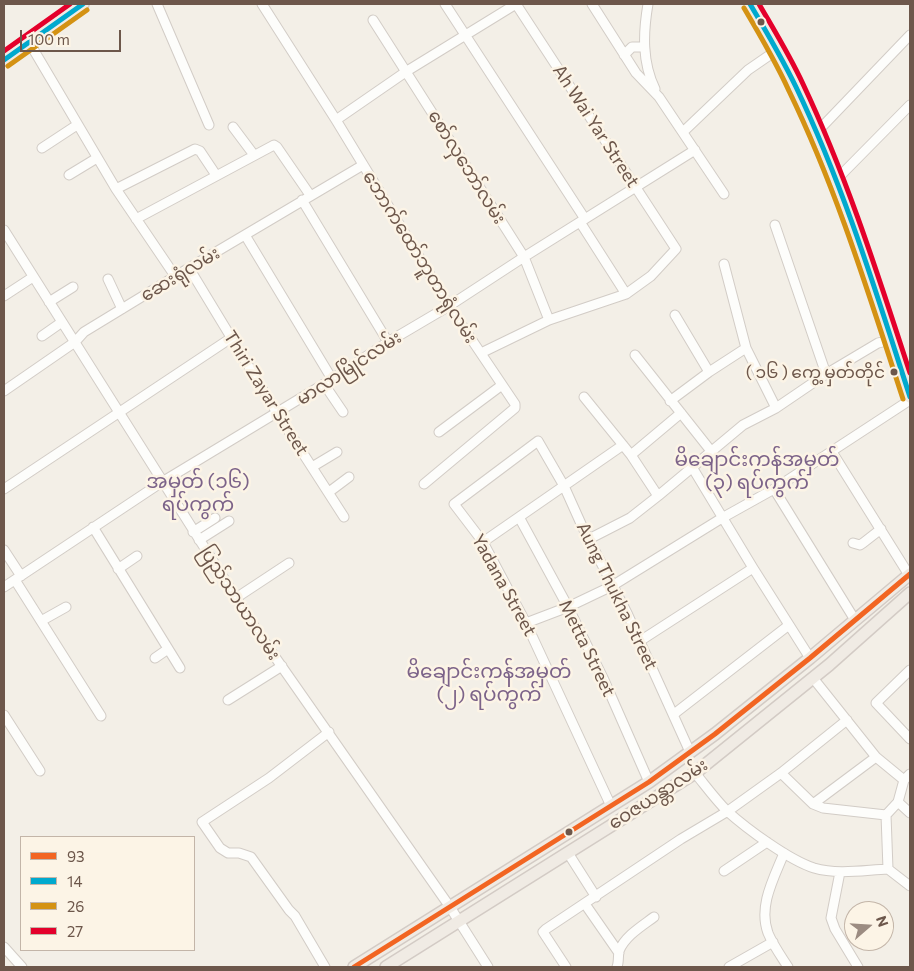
<!DOCTYPE html>
<html>
<head>
<meta charset="utf-8">
<style>
  body { margin:0 }
  #map { position:relative; width:914px; height:971px; overflow:hidden; background:#f3efe7; font-family:Commissioner,sans-serif }
  canvas { display:block }
  .frame { position:absolute; inset:0; border:5px solid #6d574b; pointer-events:none }
  .legend { position:absolute; left:20px; top:836px; width:175px; height:115px; box-sizing:border-box; background:#fcf4e6; border:1px solid #c3b5a8; margin:0; padding:6px 9px; list-style:none; font-size:15px; color:#6d574b }
  .legend li { display:flex; align-items:center; gap:10px; height:25px }
  .legend b { width:25px; border:1px solid #c3b5a8 }
  .north { position:absolute; left:844px; top:901px; width:50px; height:50px; box-sizing:border-box; background:#fcf4e6; border:1px solid #c3b5a8; border-radius:50%; rotate:71deg; font-size:14px; font-weight:700; line-height:20px; text-align:center; color:#6d574b }
  .north::after { content:''; display:block; margin:auto; width:18px; height:22px; background:#9c8c82; clip-path:polygon(50% 0,100% 100%,50% 72%,0 100%) }
  .scale { position:absolute; left:20px; top:30px; width:101px; height:22px; box-sizing:border-box; border:2px solid #6d574b; border-top:0; padding-left:6px; font-size:15px; line-height:18px; white-space:nowrap; color:#6d574b; -webkit-text-stroke:4px #fcf4e6; paint-order:stroke }
</style>
</head>
<body>
<div id="map">
<canvas width="914" height="971"></canvas>
<div class="frame"></div>
<ul class="legend">
<li><b style="height:6px;background:#f26522"></b>93</li>
<li><b style="height:6px;background:#00a9ce"></b>14</li>
<li><b style="height:6px;background:#d49213"></b>26</li>
<li><b style="height:6px;background:#e4002b"></b>27</li>
</ul>
<div class="north">N</div>
<div class="scale">100 m</div>
</div>
<script>
const g = document.querySelector('canvas').getContext('2d');
g.lineJoin = 'round';
function stroke(path, color, width, dash) {
  g.strokeStyle = color;
  g.lineWidth = width;
  g.lineCap = dash ? 'butt' : 'round';
  g.setLineDash(dash || []);
  g.stroke(path);
}
function drawText(font, color, halo, rows, align = 'center') {
  g.font = font + ' Commissioner,"Noto Sans Myanmar",sans-serif';
  g.lineWidth = 5;
  g.setLineDash([]);
  g.textBaseline = 'middle';
  g.strokeStyle = halo;
  g.fillStyle = color;
  for (const [text, x, y, turn = 0] of rows) {
    g.save();
    g.translate(x, y);
    g.rotate((+turn || 0) * Math.PI / 180);
    g.textAlign = isNaN(turn) ? turn : align;
    if (halo) g.strokeText(text, 0, 0);
    g.fillText(text, 0, 0);
    g.restore();
  }
}
const minor = new Path2D(`
  M 157,4 L 209,125
  M 262,4 L 336,120 L 449,306 L 515,404 L 515,408 L 424,484
  M 445,4 L 585,219
  M 592,4 L 636,73 L 659,97 L 724,194
  M 648,4 C 643,33 642,62 655,89
  M 373,20 L 524,257 L 549,320
  M 29,42 L 116,189 L 175,276
  M 624,55 L 632,47 L 644,47
  M 336,120 L 407,71 L 516,4 L 676,249 L 651,276 L 626,294 L 549,320 L 481,353
  M 233,127 L 254,155
  M 683,132 L 748,70 L 777,50
  M 817,132 L 910,35
  M 42,148 L 77,125
  M 69,175 L 97,158
  M 836,180 L 910,105
  M 116,189 L 195,149 L 200,151 L 216,175
  M 302,200 L 388,342
  M 136,219 L 274,145 L 277,147 L 310,195
  M 580,222 L 626,294
  M 775,225 L 826,374
  M 4,230 L 259,634 L 450,907 L 488,967
  M 245,235 L 332,379
  M 724,264 L 746,348 L 776,408
  M 189,268 L 277,413 L 344,517
  M 108,279 L 122,309
  M 4,296 L 33,277
  M 49,302 L 73,287
  M 675,315 L 709,372
  M 42,336 L 62,322
  M 635,355 L 711,451
  M 324,384 L 343,412
  M 4,391 L 75,342 L 84,332 L 189,268 L 363,165
  M 584,397 L 631,455 L 658,496
  M 670,401 L 709,372 L 746,348
  M 439,432 L 502,385
  M 832,452 L 909,575
  M 631,455 L 681,413
  M 312,467 L 337,452
  M 692,467 L 753,568 L 810,658
  M 4,489 L 231,338
  M 774,489 L 855,620
  M 329,492 L 349,477
  M 519,517 L 568,607 L 604,680 L 649,782
  M 93,527 L 180,668
  M 193,532 L 215,518
  M 589,539 L 630,518 L 658,496 L 743,425 L 776,408 L 826,374 L 878,343 L 891,340
  M 199,540 L 229,521
  M 483,542 L 623,445
  M 853,543 L 860,545 L 863,543 L 881,529
  M 4,550 L 21,576
  M 118,569 L 137,556
  M 15,580 L 101,716
  M 4,587 L 162,482 L 324,384 L 388,342 L 449,306 L 524,257 L 695,150
  M 236,598 L 289,563
  M 41,621 L 66,607
  M 526,623 L 568,607 L 612,586 L 722,518 L 774,489 L 910,400
  M 640,641 L 753,568
  M 155,658 L 168,649
  M 910,670 L 876,703 L 910,739
  M 813,678 L 876,757 L 904,780
  M 228,700 L 282,666
  M 674,714 L 789,625
  M 4,715 L 40,771
  M 695,773 C 705,785 715,799 727,811 C 747,829 789,860 814,868 C 838,875 864,870 888,869 L 910,886
  M 781,773 L 813,804 L 823,808 L 886,815
  M 898,802 L 910,813
  M 813,804 L 876,757
  M 611,806 L 526,623 L 483,542 L 454,504 L 538,441 L 564,486 L 582,526 L 627,613 L 690,752
  M 568,853 L 596,897
  M 784,853 C 774,878 758,906 768,933 C 773,945 781,956 788,967
  M 888,869 L 886,815 L 898,802 L 904,780 L 910,774
  M 724,871 L 767,842
  M 840,872 L 831,918 L 835,929 L 858,967
  M 585,904 L 619,953
  M 4,947 L 22,967
  M 325,967 L 295,916 L 289,910 L 251,857 L 239,853 L 228,853 L 220,848 L 202,822 L 269,778 L 329,732
  M 566,967 L 543,932 L 546,929 L 681,839 L 728,811 L 781,773 L 847,720
  M 617,967 C 619,962 618,956 619,951 C 625,936 642,926 654,917
  M 729,967 L 773,942`);
const major = new Path2D(`
  M 750,4 C 766,31 782,58 796,87 C 844,186 876,293 910,397
  M 4,60 L 83,4
  M 354,967 L 649,782 L 715,734 L 810,658 L 910,574
  M 386,967 L 695,773 L 829,665 L 910,593`);
stroke(minor, '#d2ccc6', 11);
stroke(major, '#d3cbc5', 14);
stroke(minor, '#fdfdfb', 9);
stroke(major, '#f0ebe4', 11);
stroke(new Path2D(`
  M 354,967 L 649,782 L 715,734 L 810,658 L 910,574`), '#f26522', 5);
stroke(new Path2D(`
  M 750,4 C 766,31 782,58 796,87 C 844,187 876,292 910,397
  M 4,60 L 83,4`), '#00a9ce', 5);
stroke(new Path2D(`
  M 744,8 C 760,35 776,62 789,91 C 837,190 869,295 903,399
  M 8,66 L 87,10`), '#d49213', 5);
stroke(new Path2D(`
  M 759,4 C 774,30 790,56 803,84 C 847,177 878,275 910,373
  M 4,51 L 70,4`), '#e4002b', 5);
for (const [x, y, r, color] of [
  [761,22,4.5,"#6d574b"],
  [894,372,4.5,"#6d574b"],
  [569,832,4.5,"#6d574b"]
]) {
  const dot = new Path2D();
  dot.arc(x, y, r, 0, 2 * Math.PI);
  g.fillStyle = color;
  g.fill(dot);
  stroke(dot, '#fcf4e6', 2);
}
drawText('17px', '#6d574b', '#fcf4e6', [
  ["( ၁၆ ) ကွေ့ မှတ်တိုင်",885,372]
], 'right');
drawText('18px', '#6d574b', '#fcf4e6', [
  ["Ah Wai Yar Street",596,126,57],
  ["စော်လှဘော်လမ်း",467,167,58],
  ["ဘောက်ထော်ဘူတာရုံလမ်း",420,257,58],
  ["ဆေးရုံလမ်း",180,274,-31],
  ["မာလာမြိုင်လမ်း",349,368,-33],
  ["Thiri Zayar Street",266,393,58],
  ["Yadana Street",504,585,61],
  ["Aung Thukha Street",617,596,64],
  ["ပြည်သာယာလမ်း",240,603,57],
  ["Metta Street",587,648,64],
  ["ဝေဇယန္တာလမ်း",658,794,-33]
]);
drawText('20px', '#7c6389', '#fcf4e6', [
  ["မိချောင်းကန်အမှတ်",757,459],
  ["(၃) ရပ်ကွက်",757,482],
  ["အမှတ် (၁၆)",198,481],
  ["ရပ်ကွက်",198,504],
  ["မိချောင်းကန်အမှတ်",489,671],
  ["(၂) ရပ်ကွက်",489,694]
]);
</script>
</body>
</html>
